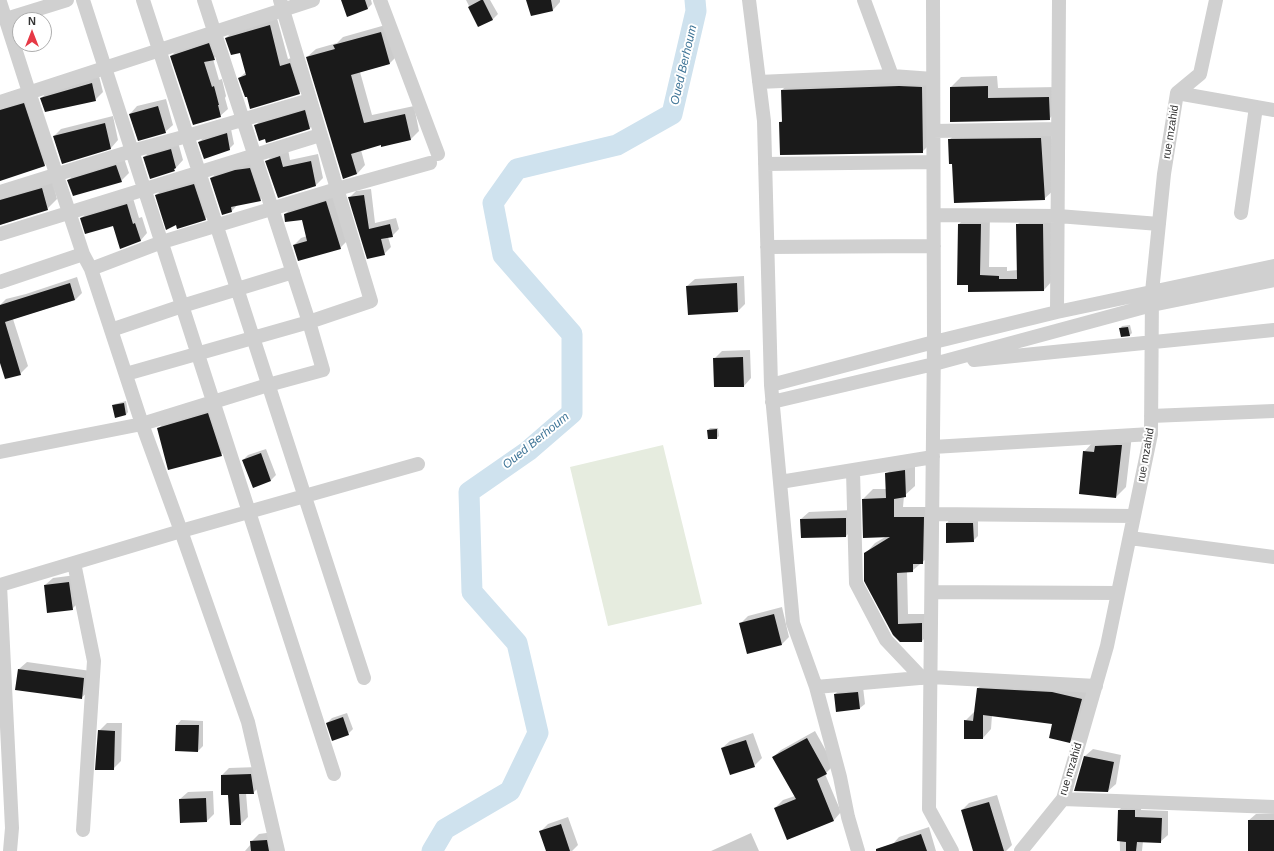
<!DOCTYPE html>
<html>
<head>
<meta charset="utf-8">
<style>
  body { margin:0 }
  #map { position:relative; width:1274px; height:851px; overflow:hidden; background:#fff; font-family:Arial,sans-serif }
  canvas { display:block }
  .north { position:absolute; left:12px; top:12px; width:40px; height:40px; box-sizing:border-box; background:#fff; border:1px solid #adadad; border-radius:50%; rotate:0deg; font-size:11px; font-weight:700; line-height:16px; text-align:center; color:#333 }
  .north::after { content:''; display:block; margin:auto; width:14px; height:18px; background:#e63946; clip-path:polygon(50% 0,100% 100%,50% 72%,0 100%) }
</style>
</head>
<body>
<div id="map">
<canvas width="1274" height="851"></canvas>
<div class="north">N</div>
</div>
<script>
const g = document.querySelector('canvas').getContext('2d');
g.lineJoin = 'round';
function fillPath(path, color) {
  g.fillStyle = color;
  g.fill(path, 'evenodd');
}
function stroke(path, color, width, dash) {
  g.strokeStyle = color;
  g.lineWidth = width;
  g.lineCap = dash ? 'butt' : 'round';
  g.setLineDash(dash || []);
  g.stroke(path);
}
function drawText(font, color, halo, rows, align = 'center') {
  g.font = font + ' Arial,sans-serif';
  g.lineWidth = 4;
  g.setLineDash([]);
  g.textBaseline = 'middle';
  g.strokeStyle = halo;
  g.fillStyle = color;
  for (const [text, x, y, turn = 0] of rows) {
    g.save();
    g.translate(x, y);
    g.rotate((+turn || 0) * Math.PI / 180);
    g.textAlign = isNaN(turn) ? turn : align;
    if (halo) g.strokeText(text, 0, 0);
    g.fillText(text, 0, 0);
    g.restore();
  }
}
fillPath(new Path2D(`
  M 663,445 L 702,604 L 608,626 L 570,467 Z`), '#e6ecdf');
fillPath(new Path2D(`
  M 343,0 L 371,0 L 372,4 L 367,9 Z
  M 466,0 L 490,0 L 498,14 L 493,19 L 479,26 Z
  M 528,0 L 560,0 L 560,2 L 553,10 L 531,15 Z
  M 277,18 L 288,59 L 298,56 L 307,86 L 299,93 L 247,96 L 239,78 L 246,72 L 241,52 L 226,38 L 234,30 Z
  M 389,24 L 398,55 L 389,64 L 360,72 L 372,115 L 414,106 L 419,131 L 411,139 L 382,146 L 382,144 L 361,150 L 365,165 L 357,174 L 344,177 L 307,57 L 316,49 L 337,43 L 343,37 Z
  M 217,36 L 222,51 L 213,59 L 219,80 L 222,79 L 226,96 L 225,98 L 228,109 L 220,116 L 171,56 L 179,48 Z
  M 99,76 L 103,92 L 95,100 L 41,98 L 49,91 Z
  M 997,76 L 998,88 L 1059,87 L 1059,109 L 1049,119 L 951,87 L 961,77 Z
  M 931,77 L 932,142 L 922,152 L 780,122 L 783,120 L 782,90 L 792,80 Z
  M 34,94 L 54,155 L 44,166 L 0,180 L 0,100 Z
  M 166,99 L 173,125 L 165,132 L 130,114 L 137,106 Z
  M 312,104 L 317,121 L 310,128 L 265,137 L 255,126 L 262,118 Z
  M 113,116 L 118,140 L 111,148 L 63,163 L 54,136 L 61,129 Z
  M 1051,128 L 1055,189 L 1044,199 L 953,163 L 949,140 L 960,130 Z
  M 231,129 L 234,144 L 229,149 L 199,142 L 204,137 Z
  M 178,142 L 183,160 L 174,170 L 144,157 L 151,150 Z
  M 288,149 L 290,160 L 318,154 L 323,178 L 316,185 L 267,161 L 274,154 Z
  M 124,158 L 129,173 L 121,181 L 68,180 L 76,173 Z
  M 257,161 L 268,193 L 260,200 L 238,204 L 232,211 L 223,214 L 211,178 L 219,171 Z
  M 52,178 L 57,199 L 47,209 L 0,225 L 0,191 Z
  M 200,179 L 211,213 L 205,219 L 156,195 L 162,189 Z
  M 371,189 L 375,223 L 396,218 L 399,229 L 392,236 L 388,237 L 391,247 L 384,254 L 350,197 L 356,191 Z
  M 333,195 L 347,241 L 340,248 L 294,245 L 301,238 L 307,236 L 302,219 L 285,214 L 292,207 Z
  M 133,198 L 139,218 L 142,217 L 147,233 L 141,240 L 121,247 L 113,225 L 81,218 L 88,212 Z
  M 968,215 L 990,215 L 989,267 L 1007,267 L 1007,271 L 1018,270 L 1017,225 L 1026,216 L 1051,216 L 1052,281 L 1044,290 L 969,291 L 969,284 L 959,224 Z
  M 744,276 L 745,304 L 738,311 L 687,286 L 695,279 Z
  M 77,277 L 82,293 L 75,300 L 13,319 L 28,366 L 20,374 L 0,359 L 0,305 L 6,299 L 26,294 Z
  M 1130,325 L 1132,333 L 1130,335 L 1121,336 L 1120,329 L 1122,326 Z
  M 750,350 L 751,378 L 744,386 L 714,359 L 722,351 Z
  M 126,401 L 128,412 L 126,415 L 113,406 L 115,404 Z
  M 218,403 L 231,445 L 221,455 L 158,429 L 168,418 Z
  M 710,428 L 718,428 L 719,436 L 717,438 L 708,430 Z
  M 1132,435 L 1126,487 L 1116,497 L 1084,452 L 1094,441 Z
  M 266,449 L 276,475 L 271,480 L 243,460 L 248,455 Z
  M 915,461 L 915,486 L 904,496 L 903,507 L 933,507 L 933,553 L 912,571 L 907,571 L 908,614 L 932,614 L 932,631 L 922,641 L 900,641 L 865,554 L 875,543 L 887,536 L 863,499 L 873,489 L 887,489 L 886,474 L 897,464 Z
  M 853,510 L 853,529 L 846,536 L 801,519 L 809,512 Z
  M 951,518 L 978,518 L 978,536 L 973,541 L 947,523 Z
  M 76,575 L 80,601 L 72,609 L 45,585 L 53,578 Z
  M 782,607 L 789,637 L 782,644 L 740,624 L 748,616 Z
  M 27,662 L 91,671 L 89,691 L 81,698 L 19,669 Z
  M 987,680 L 1090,690 L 1079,734 L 1070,742 L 1053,723 L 992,715 L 991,729 L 983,738 L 965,721 L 974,712 L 975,712 L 978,688 Z
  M 863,687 L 865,704 L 860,708 L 835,694 L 840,689 Z
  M 347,713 L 353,729 L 348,734 L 327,723 L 332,718 Z
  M 181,720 L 203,721 L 203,746 L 198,751 L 177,725 Z
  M 107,723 L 122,723 L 121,761 L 113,769 L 99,731 Z
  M 815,731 L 834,765 L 825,774 L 841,812 L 834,820 L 775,808 L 783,800 L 795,796 L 773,757 L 781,750 Z
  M 753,733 L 762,758 L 754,766 L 722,748 L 730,741 Z
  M 1093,749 L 1121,755 L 1116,784 L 1108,791 L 1085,756 Z
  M 258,767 L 260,786 L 253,793 L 246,793 L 248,817 L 241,824 L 222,775 L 229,768 Z
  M 213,791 L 214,814 L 207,821 L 180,799 L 188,792 Z
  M 997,795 L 1012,845 L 1006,851 L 974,851 L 962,810 L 969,803 Z
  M 1126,803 L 1142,804 L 1141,810 L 1168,811 L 1168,835 L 1160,842 L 1143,841 L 1142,851 L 1120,851 L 1119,810 Z
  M 1256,814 L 1274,814 L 1274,851 L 1249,851 L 1249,820 Z
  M 568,817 L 578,845 L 572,851 L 547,851 L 541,831 L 548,824 Z
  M 929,827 L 936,851 L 894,851 L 892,845 L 899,837 Z
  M 274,832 L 277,851 L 245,851 L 251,844 L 251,842 L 259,834 Z
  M 751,833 L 759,851 L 711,851 Z`), '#0003');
stroke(new Path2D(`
  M 432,851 L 445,829 L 510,791 L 538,733 L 517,643 L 472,592 L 469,492 L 528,451 L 572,413 L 572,334 L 503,255 L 493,203 L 517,169 L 617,145 L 672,114 L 696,11 L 695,0`), '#cfe2ee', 21);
fillPath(new Path2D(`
  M 341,0 L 365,0 L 368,9 L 347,17 Z
  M 481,0 L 483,0 L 493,20 L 478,27 L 468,7 Z
  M 526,0 L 551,0 L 553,11 L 531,16 Z
  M 270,25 L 280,66 L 290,63 L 300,94 L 250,109 L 247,97 L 245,97 L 238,78 L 246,75 L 240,53 L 231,55 L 225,38 Z
  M 381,32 L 390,64 L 351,75 L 364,123 L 405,114 L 411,140 L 381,147 L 381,145 L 351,154 L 357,174 L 343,179 L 306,57 L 335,49 L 333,45 Z
  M 209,43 L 215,60 L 204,62 L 212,87 L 214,86 L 219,105 L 218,105 L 221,117 L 193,125 L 170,56 Z
  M 92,83 L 96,101 L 45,112 L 40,98 Z
  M 899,86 L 922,87 L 923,153 L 780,155 L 779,122 L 782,122 L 781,90 Z
  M 988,86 L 988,98 L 1049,97 L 1050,120 L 950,122 L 950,87 Z
  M 24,103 L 45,166 L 0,181 L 0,110 Z
  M 158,106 L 166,133 L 138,141 L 129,114 Z
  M 305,110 L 310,129 L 266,143 L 265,139 L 259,141 L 254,125 Z
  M 105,123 L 111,149 L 62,164 L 53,136 Z
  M 227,133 L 230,150 L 204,159 L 198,142 Z
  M 1041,138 L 1045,200 L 954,203 L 952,164 L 949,164 L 948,139 Z
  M 171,149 L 176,168 L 174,169 L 175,171 L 150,179 L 143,157 Z
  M 280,156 L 283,167 L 311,161 L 316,186 L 278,198 L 265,161 Z
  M 116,165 L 122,182 L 73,196 L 67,180 Z
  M 250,168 L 261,201 L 231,207 L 232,212 L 222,215 L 210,178 L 235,170 Z
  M 194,184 L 206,220 L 177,229 L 176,225 L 166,230 L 155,195 Z
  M 42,188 L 48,210 L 0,225 L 0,200 Z
  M 364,195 L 369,229 L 390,224 L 393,237 L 381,239 L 385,255 L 367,259 L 348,197 Z
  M 326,201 L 341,249 L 298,261 L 293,245 L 307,241 L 302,220 L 285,222 L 284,214 Z
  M 127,204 L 133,224 L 135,223 L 141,241 L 120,249 L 113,226 L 85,234 L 80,218 Z
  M 958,224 L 981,224 L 980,275 L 999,276 L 999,279 L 1017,279 L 1016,224 L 1043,224 L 1044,291 L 968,292 L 968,285 L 957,285 Z
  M 70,283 L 75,300 L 5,322 L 21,375 L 5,379 L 0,363 L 0,305 Z
  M 737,283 L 738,312 L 688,315 L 686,286 Z
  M 1128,327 L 1130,336 L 1121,337 L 1119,328 Z
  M 743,357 L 744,387 L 714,387 L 713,358 Z
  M 124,403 L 126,415 L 115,418 L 112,405 Z
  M 208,413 L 222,456 L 168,470 L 157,428 Z
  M 717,429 L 717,439 L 708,439 L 707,430 Z
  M 1117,445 L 1122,445 L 1116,498 L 1079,494 L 1083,451 L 1094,452 L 1095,446 Z
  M 261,453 L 271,481 L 253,488 L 242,460 Z
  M 905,470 L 906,497 L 894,499 L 894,517 L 924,517 L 923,564 L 913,564 L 913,572 L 897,573 L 898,624 L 922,623 L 922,642 L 900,642 L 893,635 L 864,581 L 864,553 L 890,537 L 863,538 L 862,499 L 886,498 L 885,473 Z
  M 846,518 L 846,537 L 801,538 L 800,519 Z
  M 946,523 L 973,523 L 974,542 L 946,543 Z
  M 69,582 L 73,610 L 47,613 L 44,585 Z
  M 774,614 L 782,645 L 747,654 L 739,623 Z
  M 18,669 L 84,678 L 82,699 L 15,690 Z
  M 977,688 L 1052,692 L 1082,699 L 1070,743 L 1049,738 L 1052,724 L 983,715 L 983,739 L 964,739 L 964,720 L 973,721 Z
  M 858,692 L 860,709 L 836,712 L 834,694 Z
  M 343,717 L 349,735 L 332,741 L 326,723 Z
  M 176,725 L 199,725 L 198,752 L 175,751 Z
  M 98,730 L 115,731 L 114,770 L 95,770 Z
  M 807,738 L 827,774 L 817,779 L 834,821 L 787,840 L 774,808 L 796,799 L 772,757 Z
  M 746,740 L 755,767 L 730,775 L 721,748 Z
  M 1084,756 L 1114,762 L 1108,792 L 1074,791 Z
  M 251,774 L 254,794 L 239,794 L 241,825 L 230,825 L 228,795 L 221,795 L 221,775 Z
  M 206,798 L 207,822 L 180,823 L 179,799 Z
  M 989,802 L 1004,851 L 973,851 L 961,810 Z
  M 1118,810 L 1135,810 L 1135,817 L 1162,818 L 1161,843 L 1137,842 L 1136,851 L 1126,851 L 1126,842 L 1117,841 Z
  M 1248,820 L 1274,820 L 1274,851 L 1248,851 Z
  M 561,824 L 570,851 L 546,851 L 539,831 Z
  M 921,834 L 927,851 L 876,851 L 876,849 Z
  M 267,840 L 269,851 L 251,851 L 250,841 Z`), '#1a1a1a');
stroke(new Path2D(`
  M 83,0 L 334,774
  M 143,0 L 364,678
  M 380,0 L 438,154
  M 749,0 L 764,121 L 771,385 L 793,623 L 816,687 L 840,777 L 848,817 L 858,851
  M 864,0 L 892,76
  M 933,0 L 934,342 L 929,809 L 952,851
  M 0,2 L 29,92 L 83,254 L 91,269 L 142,424 L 181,531 L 248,722 L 278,851
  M 6,19 L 67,0
  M 759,82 L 892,76 L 933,79
  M 1177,93 L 1274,110
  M 0,102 L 313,0
  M 933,131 L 1058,129
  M 765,164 L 933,162
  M 0,192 L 132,151 L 187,136 L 310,100
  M 1241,213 L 1256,107
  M 934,215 L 1058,216 L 1159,224
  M 0,234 L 320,135
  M 767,247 L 934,246
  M 91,269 L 162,242 L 337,189 L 430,163
  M 0,282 L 83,254
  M 1057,312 L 1059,0
  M 111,330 L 182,306 L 293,272
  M 974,360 L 1274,330
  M 126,374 L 309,322 L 371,301 L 280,0
  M 771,385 L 934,342 L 1057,312 L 1274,266
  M 772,402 L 934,364 L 1152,305 L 1274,280
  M 1151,416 L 1274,411
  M 933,447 L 1151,434
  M 0,452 L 142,424 L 268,385 L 323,370 L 309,322 L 204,0
  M 853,471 L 856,583 L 886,640 L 922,678
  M 780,482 L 933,457
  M 932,514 L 1134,516
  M 1130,538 L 1274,557
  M 74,563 L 94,661 L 83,830
  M 0,585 L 181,531 L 418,464
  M 0,585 L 12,828 L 10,851
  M 932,592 L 1118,593
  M 816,687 L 931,677 L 1096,686
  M 1063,799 L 1274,807
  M 1021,851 L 1063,799 L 1107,646 L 1151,434 L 1152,292 L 1164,174 L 1177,93 L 1200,74 L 1216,0`), '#d0d0d0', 14);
drawText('11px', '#333', '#fff', [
  ["rue mzahid",1171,132,-81],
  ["rue mzahid",1146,455,-80],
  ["rue mzahid",1071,769,-73]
]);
drawText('italic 12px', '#3f7597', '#fff', [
  ["Oued Berhoum",684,65,-77],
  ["Oued Berhoum",536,441,-39]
]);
</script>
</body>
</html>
